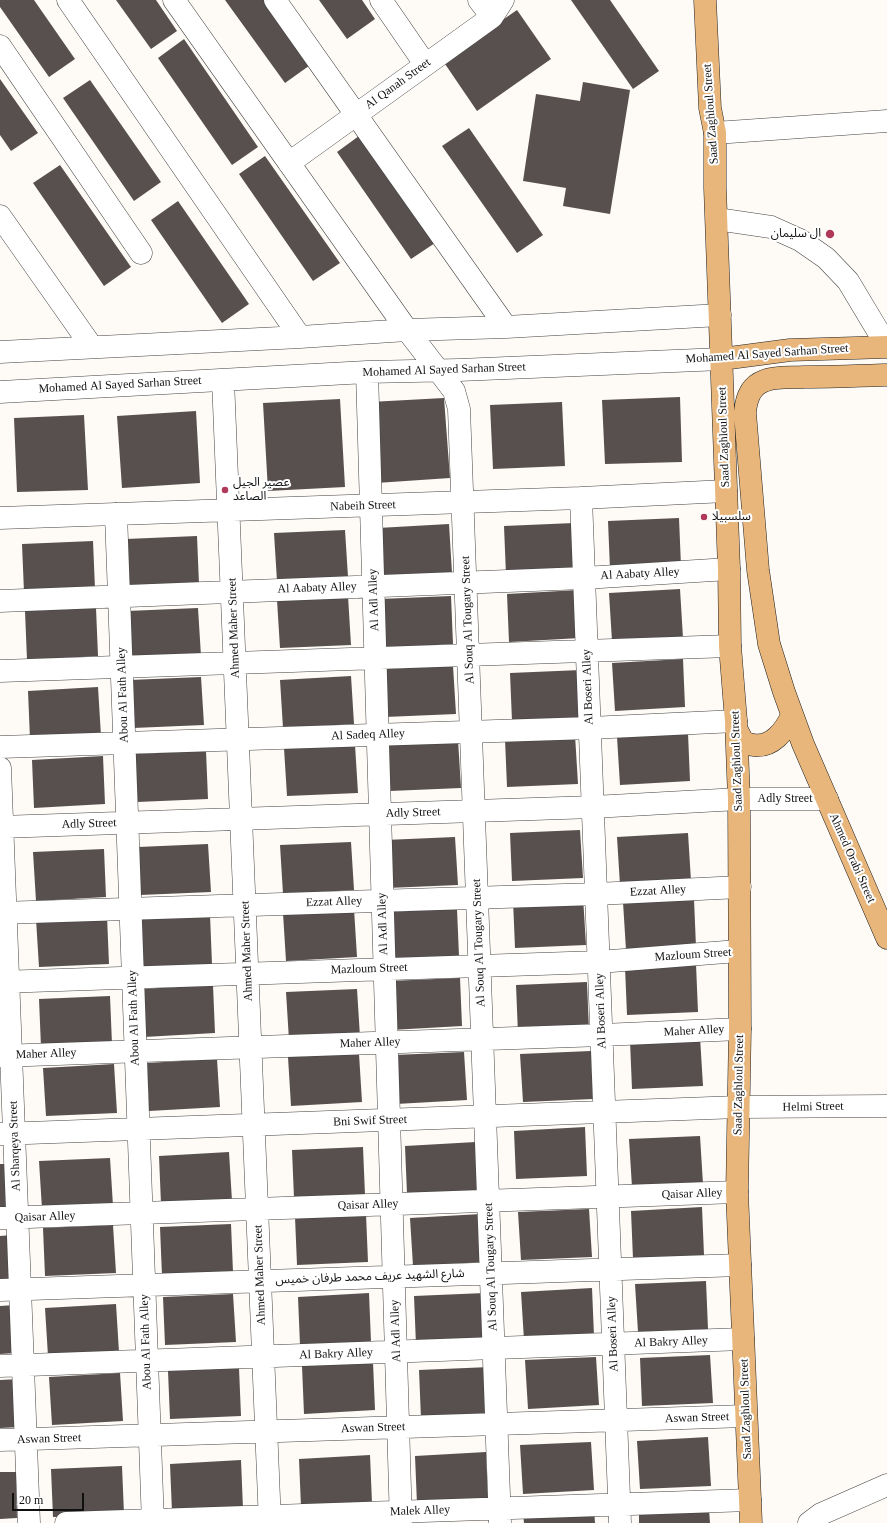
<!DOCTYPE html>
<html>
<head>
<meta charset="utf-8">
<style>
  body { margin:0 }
  #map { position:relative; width:887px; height:1523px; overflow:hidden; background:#fefaf5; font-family:"Times New Roman",serif }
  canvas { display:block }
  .scale { position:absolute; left:12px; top:1493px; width:72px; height:18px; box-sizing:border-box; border:2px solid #101010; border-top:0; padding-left:5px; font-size:12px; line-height:14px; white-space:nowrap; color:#101010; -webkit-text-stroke:3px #fff; paint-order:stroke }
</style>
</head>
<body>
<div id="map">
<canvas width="887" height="1523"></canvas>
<div class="scale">20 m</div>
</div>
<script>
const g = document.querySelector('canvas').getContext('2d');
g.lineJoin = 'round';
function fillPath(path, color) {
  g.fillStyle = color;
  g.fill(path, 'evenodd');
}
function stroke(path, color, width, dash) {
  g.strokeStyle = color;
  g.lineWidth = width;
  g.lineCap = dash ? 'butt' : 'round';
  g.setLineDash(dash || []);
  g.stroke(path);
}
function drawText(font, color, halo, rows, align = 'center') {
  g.font = font + ' "Times New Roman","Noto Sans Arabic",serif';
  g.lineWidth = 4;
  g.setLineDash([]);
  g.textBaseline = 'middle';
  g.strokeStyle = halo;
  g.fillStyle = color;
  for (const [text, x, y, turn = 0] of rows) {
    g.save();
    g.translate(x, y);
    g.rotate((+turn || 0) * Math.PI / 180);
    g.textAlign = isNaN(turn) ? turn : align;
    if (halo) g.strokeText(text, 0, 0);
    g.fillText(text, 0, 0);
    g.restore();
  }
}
fillPath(new Path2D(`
  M 0,0 L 34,0 L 75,59 L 49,77 L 0,7 Z
  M 116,0 L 156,0 L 177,31 L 151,49 Z
  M 225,0 L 268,0 L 313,63 L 285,83 Z
  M 319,0 L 362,0 L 375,19 L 347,39 Z
  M 571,0 L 610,0 L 659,71 L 633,89 Z
  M 517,10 L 551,59 L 477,111 L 443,61 Z
  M 184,39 L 258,147 L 232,165 L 158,58 Z
  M 0,79 L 38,133 L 11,151 L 0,135 Z
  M 90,80 L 161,182 L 134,201 L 63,98 Z
  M 583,82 L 630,90 L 610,214 L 563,206 L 566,188 L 523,181 L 536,94 L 580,101 Z
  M 469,128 L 543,235 L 517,253 L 442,146 Z
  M 363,133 L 438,241 L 411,259 L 337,152 Z
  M 265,156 L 340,263 L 313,281 L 239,174 Z
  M 60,165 L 131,267 L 104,286 L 33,183 Z
  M 178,201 L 249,304 L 222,323 L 151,220 Z
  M 680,397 L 682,462 L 605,464 L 602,400 Z
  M 444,398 L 450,478 L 376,483 L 370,402 Z
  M 340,399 L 345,487 L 268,491 L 263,403 Z
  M 562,402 L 565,466 L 493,469 L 490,405 Z
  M 196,411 L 200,483 L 122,488 L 117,416 Z
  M 84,415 L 88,490 L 17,492 L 14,418 Z
  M 679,518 L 681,566 L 610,569 L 608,521 Z
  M 574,523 L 577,571 L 506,575 L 504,526 Z
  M 449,524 L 452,573 L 381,576 L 378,528 Z
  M 345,530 L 348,577 L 277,581 L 274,533 Z
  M 197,536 L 199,584 L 129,587 L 126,539 Z
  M 93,541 L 95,589 L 24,592 L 22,544 Z
  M 680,589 L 683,638 L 612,641 L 609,593 Z
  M 578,590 L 580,638 L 509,642 L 507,594 Z
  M 348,596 L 351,645 L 280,648 L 277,600 Z
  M 451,596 L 453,644 L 382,648 L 380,599 Z
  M 96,608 L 98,656 L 27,660 L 25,611 Z
  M 198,608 L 201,656 L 130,659 L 127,611 Z
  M 683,659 L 685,707 L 615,711 L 612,663 Z
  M 453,666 L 456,714 L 385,717 L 383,669 Z
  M 581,670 L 583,718 L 512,721 L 510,673 Z
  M 351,676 L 354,724 L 283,728 L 280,680 Z
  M 201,677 L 204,725 L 133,728 L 130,680 Z
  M 98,687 L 101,736 L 30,739 L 28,691 Z
  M 688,733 L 690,781 L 620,785 L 617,737 Z
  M 575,735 L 578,784 L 507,787 L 505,739 Z
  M 458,740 L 461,788 L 390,791 L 388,743 Z
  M 355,745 L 358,793 L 287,796 L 284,748 Z
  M 206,751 L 208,799 L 137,802 L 135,754 Z
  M 103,756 L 105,804 L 34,808 L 32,760 Z
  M 580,830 L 583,878 L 512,881 L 510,833 Z
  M 688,833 L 691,881 L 620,885 L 617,837 Z
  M 455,837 L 458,885 L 387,888 L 385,840 Z
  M 351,842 L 354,890 L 283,894 L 280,845 Z
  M 208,844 L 211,892 L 140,895 L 138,847 Z
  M 104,849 L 106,897 L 36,901 L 33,852 Z
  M 583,897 L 586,945 L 515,948 L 513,900 Z
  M 694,899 L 696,947 L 626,950 L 623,902 Z
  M 354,909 L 357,957 L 286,961 L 283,913 Z
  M 457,909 L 459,956 L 389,960 L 386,912 Z
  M 210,915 L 212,964 L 141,967 L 139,919 Z
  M 107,916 L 109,964 L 39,967 L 36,919 Z
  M 696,964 L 698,1012 L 627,1015 L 625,967 Z
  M 460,978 L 462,1026 L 391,1030 L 389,981 Z
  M 587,982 L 589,1030 L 518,1034 L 516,985 Z
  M 213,985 L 215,1033 L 144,1037 L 142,989 Z
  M 357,989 L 360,1037 L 289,1040 L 286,992 Z
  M 110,996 L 112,1044 L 41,1047 L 39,999 Z
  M 700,1037 L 703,1086 L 632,1089 L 630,1041 Z
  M 591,1051 L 593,1099 L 523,1102 L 520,1054 Z
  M 464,1052 L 467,1100 L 396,1104 L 394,1055 Z
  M 359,1054 L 362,1102 L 291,1106 L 288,1057 Z
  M 217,1059 L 220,1107 L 149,1111 L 147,1063 Z
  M 114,1064 L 117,1113 L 46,1116 L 43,1068 Z
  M 585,1127 L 587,1176 L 516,1179 L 514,1131 Z
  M 700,1136 L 703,1184 L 632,1187 L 629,1139 Z
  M 476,1142 L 478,1191 L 407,1194 L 405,1146 Z
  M 363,1147 L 365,1195 L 294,1198 L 292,1150 Z
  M 229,1152 L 232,1201 L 161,1204 L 159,1156 Z
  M 110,1158 L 113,1206 L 42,1209 L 39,1161 Z
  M 0,1164 L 11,1164 L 13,1212 L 0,1212 Z
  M 702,1207 L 704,1255 L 633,1259 L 631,1211 Z
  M 589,1209 L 592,1257 L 521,1260 L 518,1212 Z
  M 366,1214 L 368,1262 L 297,1265 L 295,1217 Z
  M 481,1214 L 484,1262 L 413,1266 L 410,1218 Z
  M 231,1224 L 233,1272 L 162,1276 L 160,1227 Z
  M 113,1225 L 116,1273 L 45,1276 L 43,1228 Z
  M 12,1235 L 14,1283 L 0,1284 L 0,1236 Z
  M 706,1281 L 708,1329 L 638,1332 L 635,1284 Z
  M 592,1288 L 594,1336 L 524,1340 L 521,1292 Z
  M 369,1293 L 371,1342 L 300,1345 L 298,1297 Z
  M 485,1293 L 487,1341 L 416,1345 L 414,1296 Z
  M 233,1294 L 236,1342 L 165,1345 L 163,1297 Z
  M 116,1304 L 119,1352 L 48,1356 L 45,1308 Z
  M 15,1305 L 17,1353 L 0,1354 L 0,1306 Z
  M 710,1355 L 713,1403 L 642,1406 L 640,1358 Z
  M 596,1357 L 599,1405 L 528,1409 L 525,1360 Z
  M 373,1362 L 375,1410 L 304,1414 L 302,1366 Z
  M 490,1367 L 492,1415 L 421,1419 L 419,1370 Z
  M 239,1368 L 241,1416 L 170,1419 L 168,1371 Z
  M 120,1373 L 123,1421 L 52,1425 L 49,1377 Z
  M 19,1379 L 22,1427 L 0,1428 L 0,1380 Z
  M 708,1437 L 711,1486 L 640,1489 L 637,1441 Z
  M 591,1442 L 594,1490 L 523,1494 L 520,1445 Z
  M 486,1452 L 488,1500 L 417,1504 L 415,1456 Z
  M 370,1455 L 372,1503 L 301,1507 L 299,1459 Z
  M 241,1460 L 243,1509 L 172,1512 L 170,1464 Z
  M 122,1466 L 124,1514 L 53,1517 L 51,1469 Z
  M 0,1472 L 16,1472 L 17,1518 L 0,1519 Z
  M 594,1509 L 595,1523 L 524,1523 L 523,1513 Z
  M 709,1509 L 710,1523 L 639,1523 L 639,1512 Z`), '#58504e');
const minor = new Path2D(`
  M 68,0 L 300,337
  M 174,0 L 407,330 L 454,391 L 459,409 L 500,1523
  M 275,0 L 506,327
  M 381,0 L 425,64
  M 479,0 L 492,17
  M 0,46 L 141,253
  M 715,133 L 887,121
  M 289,163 L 492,17 L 503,0
  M 0,216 L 92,347
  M 717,219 L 771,227 L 800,240 L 826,258 L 848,281 L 887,346
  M 0,352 L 300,337 L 407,330 L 506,327 L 720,315
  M 367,372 L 401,1523
  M 223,380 L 270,1523
  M 0,392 L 367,372 L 459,370 L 722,359
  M 581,498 L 620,1523
  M 116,514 L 153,1523
  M 0,518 L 581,498 L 726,491
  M 0,601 L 584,578 L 729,569
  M 0,671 L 730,646
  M 0,747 L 590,728 L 736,721
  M 0,768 L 29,1523
  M 0,827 L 593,807 L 739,799 L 827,799
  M 0,913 L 596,894 L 740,887
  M 0,982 L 599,962 L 738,951
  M 0,1056 L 602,1035 L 740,1029
  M 0,1134 L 739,1107 L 887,1106
  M 0,1218 L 737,1192
  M 0,1290 L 740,1265
  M 0,1366 L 743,1339
  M 0,1440 L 746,1416
  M 66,1523 L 750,1500
  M 809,1523 L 821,1514 L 887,1485`);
const major = new Path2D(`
  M 705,0 L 710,108 L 715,133 L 715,188 L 729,569 L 730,646 L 736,721 L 739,799 L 740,1029 L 737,1192 L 751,1523
  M 722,359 L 790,350 L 887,347
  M 887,375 C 859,376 832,377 804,377 C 792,378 776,376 764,381 C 750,386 746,399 745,413 L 758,570 L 769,644 L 784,692 L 803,744 L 887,938
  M 736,728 C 738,732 741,739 744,742 C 747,744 750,744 753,745 C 772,748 785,731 792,715`);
stroke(minor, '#434343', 23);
stroke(major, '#212121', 23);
stroke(minor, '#fff', 22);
stroke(major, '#e8b67a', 22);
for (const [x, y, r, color] of [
  [830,234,5,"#b03858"],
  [225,490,4,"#b03858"],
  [704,517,4,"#b03858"]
]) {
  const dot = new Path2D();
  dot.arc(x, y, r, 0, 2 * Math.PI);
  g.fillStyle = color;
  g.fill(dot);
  stroke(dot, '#fff', 1.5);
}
drawText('12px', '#101010', '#fff', [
  ["Al Qanah Street",398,84,-36],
  ["Saad Zaghloul Street",711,114,-94],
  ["Mohamed Al Sayed Sarhan Street",767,354,-4],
  ["Mohamed Al Sayed Sarhan Street",444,370,-2],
  ["Mohamed Al Sayed Sarhan Street",120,385,-3],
  ["Saad Zaghloul Street",724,437,-92],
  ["Nabeih Street",363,506,-2],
  ["Al Aabaty Alley",640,574,-3],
  ["Al Aabaty Alley",317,588,-2],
  ["Al Adl Alley",374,600,-92],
  ["Al Souq Al Tougary Street",468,620,-92],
  ["Ahmed Maher Street",234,628,-92],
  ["Al Boseri Alley",588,687,-92],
  ["Abou Al Fath Alley",123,695,-92],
  ["Al Sadeq Alley",368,735,-2],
  ["Saad Zaghloul Street",737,761,-92],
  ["Adly Street",785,799],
  ["Adly Street",413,813,-2],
  ["Adly Street",89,824,-2],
  ["Ahmed Orabi Street",852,858,66],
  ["Ezzat Alley",658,891,-3],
  ["Ezzat Alley",334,902,-2],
  ["Al Adl Alley",383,924,-92],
  ["Al Souq Al Tougary Street",479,943,-92],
  ["Ahmed Maher Street",247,951,-92],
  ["Mazloum Street",693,955,-4],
  ["Mazloum Street",369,969,-2],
  ["Al Boseri Alley",601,1011,-92],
  ["Abou Al Fath Alley",134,1018,-92],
  ["Maher Alley",694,1031,-3],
  ["Maher Alley",370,1043,-2],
  ["Maher Alley",46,1054,-2],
  ["Saad Zaghloul Street",739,1085,-89],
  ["Helmi Street",813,1107,-1],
  ["Bni Swif Street",370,1121,-2],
  ["Al Sharqeya Street",15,1146,-92],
  ["Qaisar Alley",692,1194,-2],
  ["Qaisar Alley",368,1205,-2],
  ["Qaisar Alley",45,1217,-2],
  ["Al Souq Al Tougary Street",491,1267,-92],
  ["Ahmed Maher Street",260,1275,-92],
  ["شارع الشهيد عريف محمد طرفان خميس",370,1277,-2],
  ["Al Adl Alley",396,1331,-92],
  ["Al Boseri Alley",613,1334,-92],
  ["Abou Al Fath Alley",146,1342,-92],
  ["Al Bakry Alley",671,1342,-2],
  ["Al Bakry Alley",336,1354,-2],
  ["Saad Zaghloul Street",746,1409,-92],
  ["Aswan Street",697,1418,-2],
  ["Aswan Street",373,1428,-2],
  ["Aswan Street",49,1439,-2],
  ["Malek Alley",420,1511,-2]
]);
drawText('12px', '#101010', '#fff', [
  ["ال سليمان",821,234,"right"],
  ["عصير الجيل",233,483],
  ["الصاعد",233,497],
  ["سلسبيلا",712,517]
], 'left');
</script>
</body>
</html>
